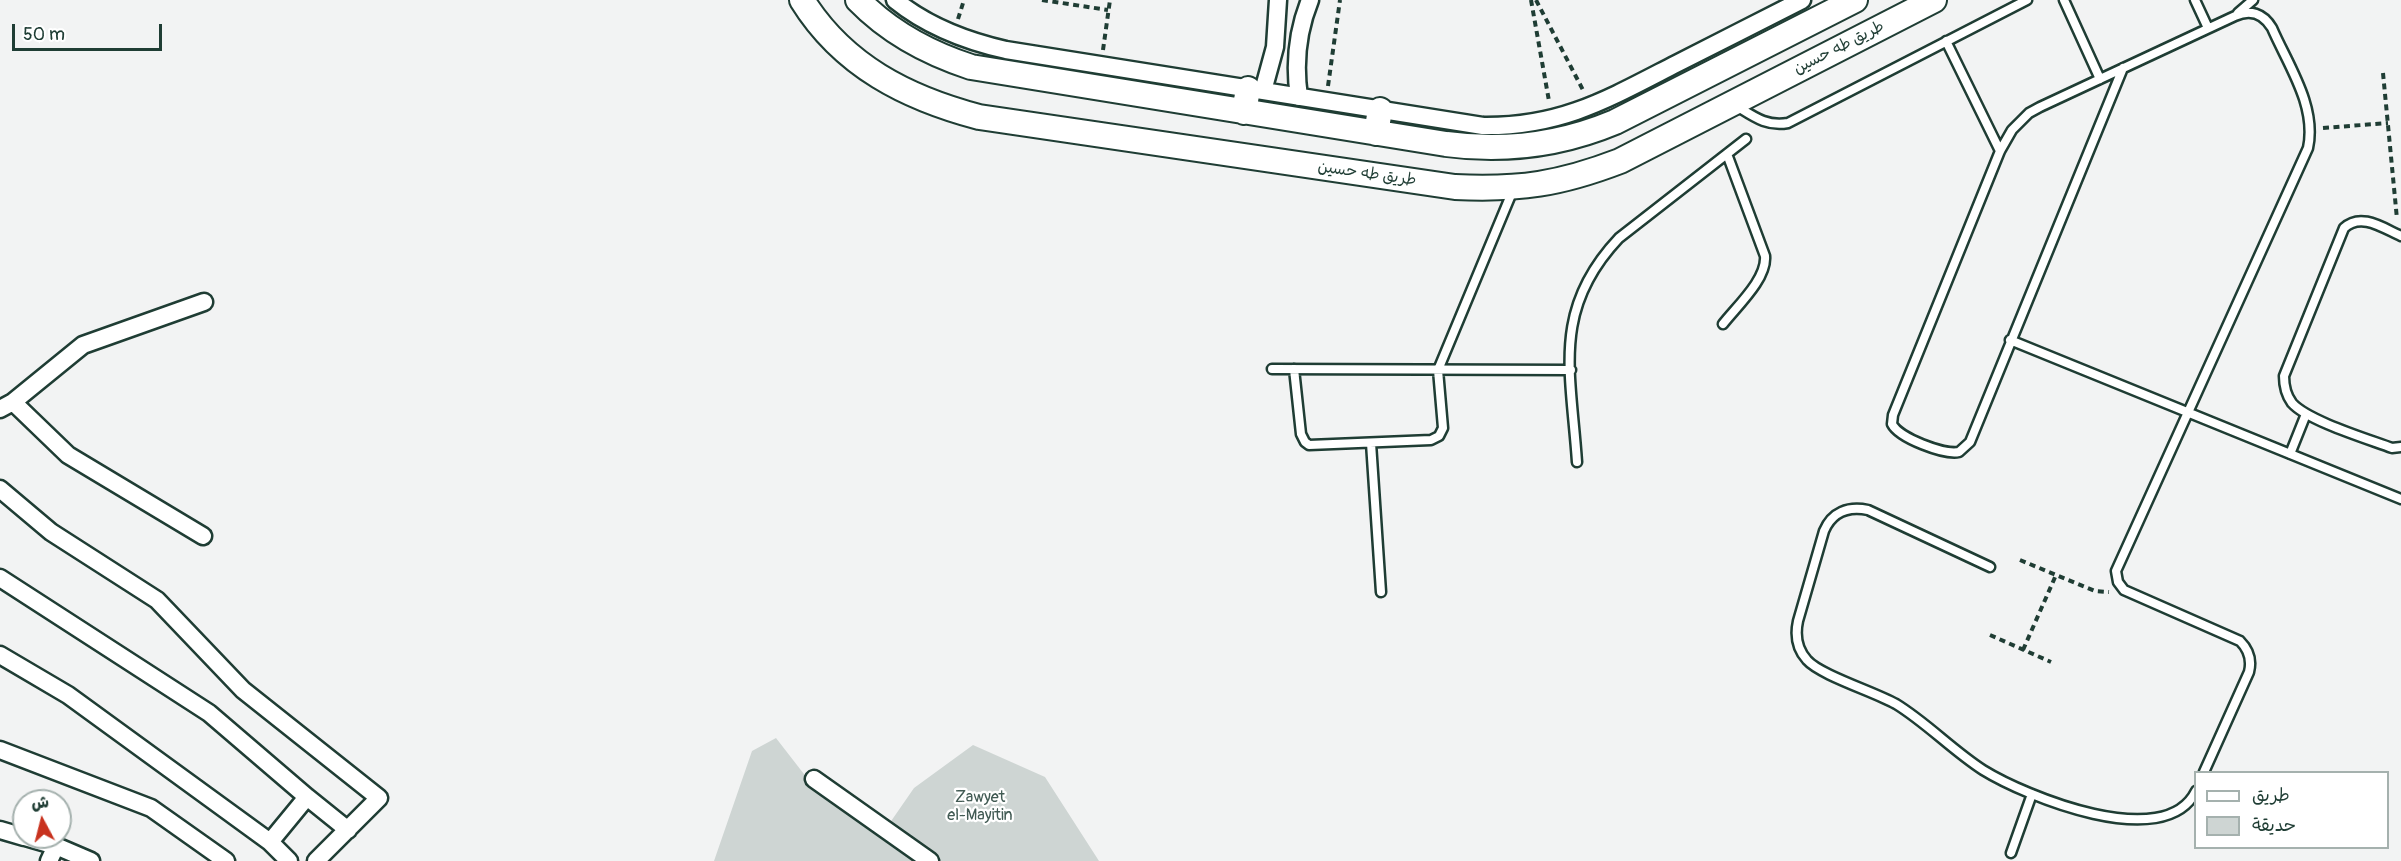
<!DOCTYPE html>
<html>
<head>
<meta charset="utf-8">
<style>
  body { margin:0 }
  #map { position:relative; width:2401px; height:861px; overflow:hidden; background:#f2f3f3; font-family:Pangolin,"Playpen Sans Arabic",sans-serif }
  canvas { display:block }
  .legend { position:absolute; left:2194px; top:771px; width:195px; height:78px; box-sizing:border-box; background:#fff; border:2px solid #a5b1ae; margin:0; padding:8px 10px; list-style:none; font-size:18px; color:#1f3d34 }
  .legend li { display:flex; align-items:center; gap:12px; height:30px }
  .legend b { width:30px; border:2px solid #a5b1ae }
  .north { position:absolute; left:12px; top:789px; width:60px; height:60px; box-sizing:border-box; background:#fff; border:2px solid #a5b1ae; border-radius:50%; rotate:353deg; font-size:16px; font-weight:700; line-height:24px; text-align:center; color:#1f3d34 }
  .north::after { content:''; display:block; margin:auto; width:21px; height:27px; background:#c8321e; clip-path:polygon(50% 0,100% 100%,50% 72%,0 100%) }
  .scale { position:absolute; left:12px; top:24px; width:150px; height:27px; box-sizing:border-box; border:3px solid #1f3d34; border-top:0; padding-left:8px; font-size:18px; line-height:21px; white-space:nowrap; color:#1f3d34; -webkit-text-stroke:4px #fff; paint-order:stroke }
</style>
</head>
<body>
<div id="map">
<canvas width="2401" height="861"></canvas>
<ul class="legend">
<li><b style="height:8px;background:#fff"></b>طريق</li>
<li><b style="height:16px;background:#ced5d3"></b>حديقة</li>
</ul>
<div class="north">ش</div>
<div class="scale">50 m</div>
</div>
<script>
const g = document.querySelector('canvas').getContext('2d');
g.lineJoin = 'round';
function fillPath(path, color) {
  g.fillStyle = color;
  g.fill(path, 'evenodd');
}
function stroke(path, color, width, dash) {
  g.strokeStyle = color;
  g.lineWidth = width;
  g.lineCap = dash ? 'butt' : 'round';
  g.setLineDash(dash || []);
  g.stroke(path);
}
function drawText(font, color, halo, rows, align = 'center') {
  g.font = font + ' Pangolin,"Playpen Sans Arabic",sans-serif';
  g.lineWidth = 4.5;
  g.setLineDash([]);
  g.textBaseline = 'middle';
  g.strokeStyle = halo;
  g.fillStyle = color;
  for (const [text, x, y, turn = 0] of rows) {
    g.save();
    g.translate(x, y);
    g.rotate((+turn || 0) * Math.PI / 180);
    g.textAlign = isNaN(turn) ? turn : align;
    if (halo) g.strokeText(text, 0, 0);
    g.fillText(text, 0, 0);
    g.restore();
  }
}
fillPath(new Path2D(`
  M 776,738 L 807,778 L 887,827 L 914,788 L 973,745 L 1045,777 L 1099,861 L 714,861 L 752,751 Z`), '#ced5d3');
const lane = new Path2D(`
  M 2064,0 L 2100,79
  M 2195,0 L 2208,28
  M 2238,13 L 2253,0
  M 1946,41 L 2000,151
  M 2123,68 L 1970,442 L 1959,452 C 1944,455 1899,438 1892,424 L 1893,415 L 2000,151 L 2012,130 L 2029,113 L 2040,107 L 2235,16 C 2250,9 2263,13 2272,28 C 2288,65 2317,106 2308,148 L 2116,571 L 2118,582 L 2124,590 L 2240,641 C 2249,650 2252,660 2249,672 L 2204,772
  M 1735,105 C 1753,116 1766,127 1788,123 L 2027,0
  M 2401,236 C 2383,228 2361,212 2344,228 L 2284,376 C 2284,386 2286,395 2292,403 C 2308,421 2368,439 2392,448 L 2401,447
  M 1723,324 C 1737,306 1767,279 1765,256 L 1727,154
  M 2010,340 L 2401,499
  M 1272,369 L 1571,370
  M 1294,369 L 1301,434 L 1305,442 L 1309,445 L 1431,440 L 1439,436 L 1443,428 L 1438,370 L 1513,190
  M 1371,443 L 1381,592
  M 2290,454 L 2306,414
  M 1577,462 C 1571,372 1551,310 1619,238 L 1746,139
  M 1990,567 L 1868,510 C 1848,506 1832,512 1824,531 L 1798,621 C 1795,635 1797,649 1807,660 C 1820,675 1875,692 1896,704 C 1927,723 1952,750 1983,770 C 2025,796 2165,854 2196,791
  M 2011,853 L 2032,794`);
const street = new Path2D(`
  M 895,0 C 927,26 966,41 1006,50 L 1483,126 C 1561,127 1608,99 1676,64 C 1718,43 1760,21 1802,0
  M 1263,91 L 1275,47 L 1278,0
  M 1299,97 C 1294,63 1297,32 1310,0
  M 13,402 L 68,455 L 203,536
  M 0,409 L 13,402 L 83,345 L 204,302
  M 0,489 L 51,532 L 157,600 L 243,690 L 379,798 L 316,861
  M 0,578 L 209,713 L 307,797 L 348,830
  M 0,655 L 68,695 L 270,842 L 289,861
  M 0,750 L 151,808 L 226,861
  M 814,779 L 930,861
  M 0,830 L 24,837
  M 25,837 L 56,846 L 91,861
  M 270,842 L 307,797
  M 49,861 L 56,846`);
const secondary = new Path2D(`
  M 802,0 C 843,66 907,98 979,117 L 1455,187 C 1520,190 1560,184 1620,161 L 1934,0
  M 858,0 C 890,33 928,53 971,67 L 1446,144 C 1505,152 1560,145 1615,122 L 1855,0
  M 1244,112 L 1248,89
  M 1376,133 L 1380,110`);
stroke(lane, '#1f3d34', 13);
stroke(street, '#1f3d34', 21);
stroke(secondary, '#1f3d34', 28);
stroke(new Path2D(`
  M 1042,0 L 1108,10
  M 1531,0 L 1549,101
  M 1536,0 L 1583,90
  M 958,19 L 964,0
  M 1103,50 L 1110,0
  M 2383,73 L 2397,219
  M 1328,86 L 1340,0
  M 2323,128 L 2388,123
  M 2020,560 L 2095,591 L 2109,592
  M 1990,635 L 2051,662
  M 2023,650 L 2056,575`), '#1f3d34', 4, [6, 4.5]);
stroke(lane, '#fff', 8);
stroke(street, '#fff', 16);
stroke(secondary, '#fff', 24);
drawText('16px', '#1f3d34', '#fff', [
  ["طريق طه حسين",1839,48,-27],
  ["طريق طه حسين",1367,174,8]
]);
drawText('16px', '#425b54', '#fff', [
  ["Zawyet",980,798],
  ["el-Mayitin",980,816]
]);
</script>
</body>
</html>
